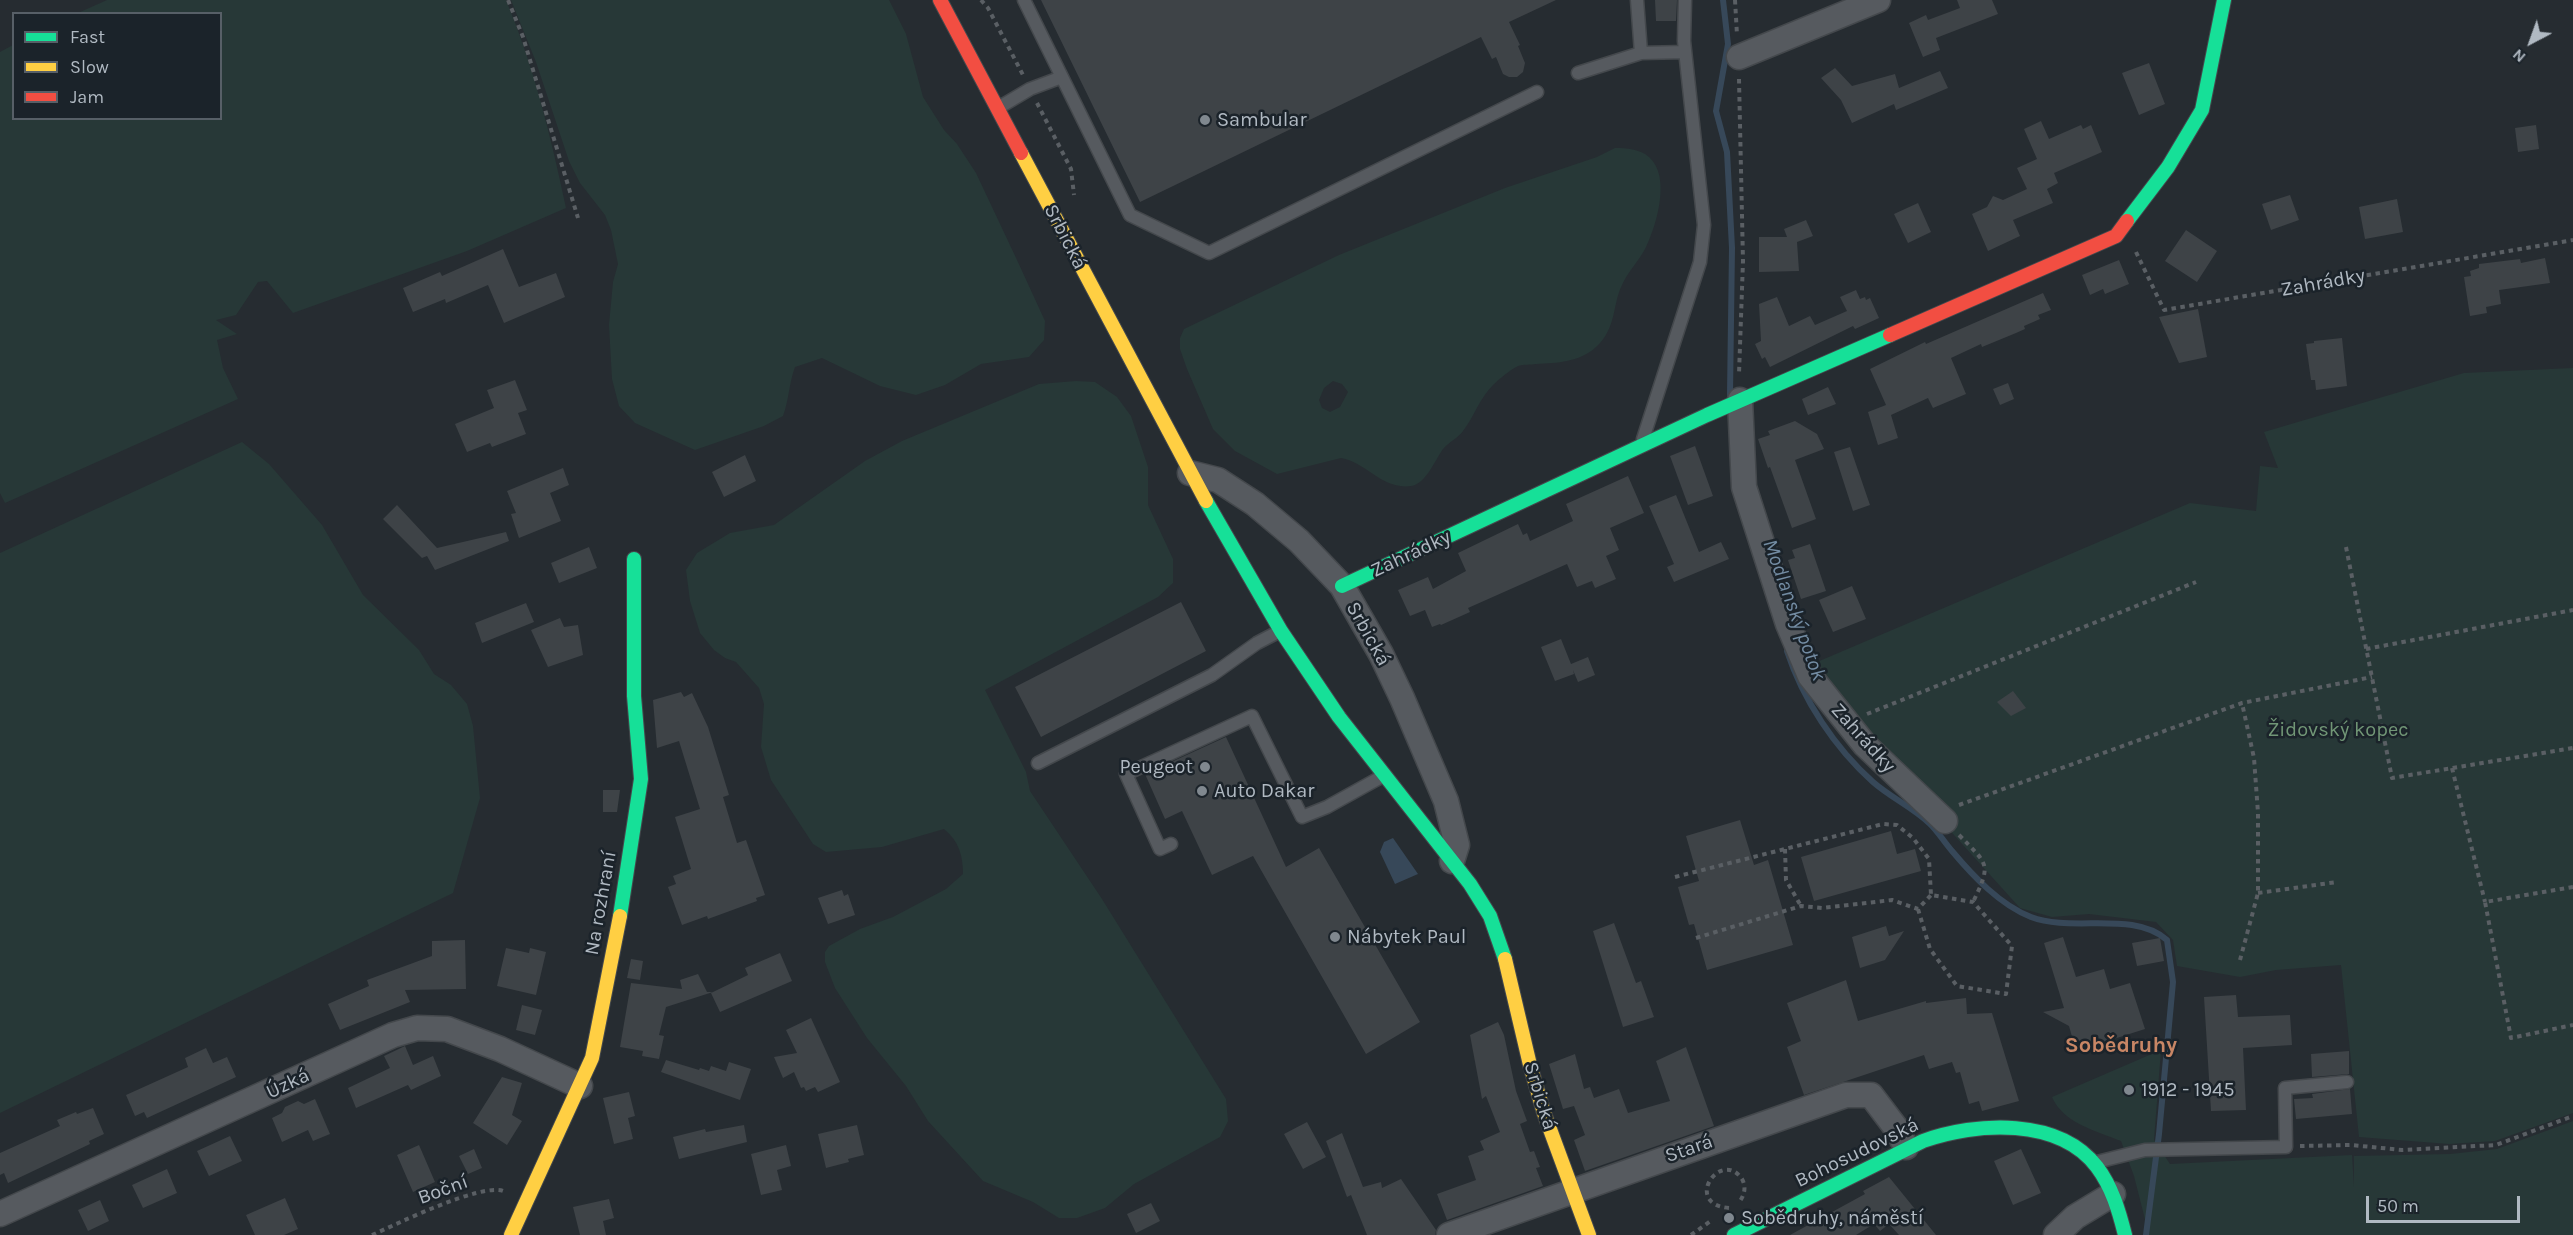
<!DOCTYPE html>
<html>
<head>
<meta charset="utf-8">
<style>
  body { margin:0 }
  #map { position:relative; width:2573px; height:1235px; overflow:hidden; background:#262c31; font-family:Karla,sans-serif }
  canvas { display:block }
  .legend { position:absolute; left:12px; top:12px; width:210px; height:108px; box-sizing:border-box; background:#1b232a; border:2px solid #575f67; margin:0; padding:8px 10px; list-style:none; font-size:18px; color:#b0b9c2 }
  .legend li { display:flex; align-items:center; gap:12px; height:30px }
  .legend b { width:30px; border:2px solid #575f67 }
  .north { position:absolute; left:2501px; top:12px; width:60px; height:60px; -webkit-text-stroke:4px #1b232a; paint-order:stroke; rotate:221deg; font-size:16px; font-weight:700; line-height:24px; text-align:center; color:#b0b9c2 }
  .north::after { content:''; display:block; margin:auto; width:21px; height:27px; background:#b0b9c2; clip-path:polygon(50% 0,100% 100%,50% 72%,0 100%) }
  .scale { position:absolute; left:2366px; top:1196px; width:154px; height:27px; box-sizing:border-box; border:3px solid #b0b9c2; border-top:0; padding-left:8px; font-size:18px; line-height:21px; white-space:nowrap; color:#b0b9c2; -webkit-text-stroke:4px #1b232a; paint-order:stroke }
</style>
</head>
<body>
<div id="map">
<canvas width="2573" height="1235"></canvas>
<ul class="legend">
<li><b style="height:8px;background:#16e098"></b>Fast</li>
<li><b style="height:8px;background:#ffcf43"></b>Slow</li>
<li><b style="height:8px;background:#f24e42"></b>Jam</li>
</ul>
<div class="north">N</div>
<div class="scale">50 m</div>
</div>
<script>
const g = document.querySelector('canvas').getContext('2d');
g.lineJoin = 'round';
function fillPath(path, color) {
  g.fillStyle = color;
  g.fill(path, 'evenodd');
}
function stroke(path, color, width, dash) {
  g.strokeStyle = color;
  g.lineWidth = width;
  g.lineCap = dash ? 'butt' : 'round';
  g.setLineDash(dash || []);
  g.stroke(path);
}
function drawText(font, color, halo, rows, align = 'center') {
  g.font = font + ' Karla,sans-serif';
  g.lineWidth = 5;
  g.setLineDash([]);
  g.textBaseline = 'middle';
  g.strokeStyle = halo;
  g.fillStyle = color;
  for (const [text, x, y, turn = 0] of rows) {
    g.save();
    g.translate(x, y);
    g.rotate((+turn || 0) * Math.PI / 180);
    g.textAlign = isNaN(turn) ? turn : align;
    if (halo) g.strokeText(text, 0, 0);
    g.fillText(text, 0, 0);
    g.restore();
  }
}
fillPath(new Path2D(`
  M 107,0 L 506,0 C 534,67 551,137 566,208 L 467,251 L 293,313 L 267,281 L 258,282 L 236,315 L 216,320 L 237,334 L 217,340 L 223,368 L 238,399 L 5,503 L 0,493 L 0,52 L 13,45 L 14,118 L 220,118 L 220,14 L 78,13 Z
  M 511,0 L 889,0 L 906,34 L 923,97 L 944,130 L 957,144 L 976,173 L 1017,260 L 1045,321 L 1044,340 L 1029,357 L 981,364 L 945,385 L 916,395 L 880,386 L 822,358 L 795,367 C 789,383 789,400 783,416 L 764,426 L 695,450 L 635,423 L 619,406 L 612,379 L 609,325 L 613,282 L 618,264 L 611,230 L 605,215 L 580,183 L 569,161 L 536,62 Z
  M 1615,148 C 1626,148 1640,149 1649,157 C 1671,176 1657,224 1646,247 C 1640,260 1628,271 1622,285 C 1612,305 1617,328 1596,347 C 1580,362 1557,363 1536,364 C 1531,365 1523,364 1518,366 C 1510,370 1499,379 1493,385 C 1479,399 1474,417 1463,431 C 1458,438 1449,442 1443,449 C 1435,460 1426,484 1411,486 C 1382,490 1366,462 1341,458 L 1277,474 L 1235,451 L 1213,429 L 1187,369 L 1180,349 L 1180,338 L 1184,329 L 1339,255 L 1505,188 L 1597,157 ZM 1333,381 L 1342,384 L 1348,392 L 1340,407 L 1330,412 L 1322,408 L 1319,400 L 1324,388 Z
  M 2573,368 L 2573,1113 L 2495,1141 L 2449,1144 L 2359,1137 L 2341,965 L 2276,970 L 2240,977 L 2177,966 L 2173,940 L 2156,922 L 2089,914 L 2052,917 L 2020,908 L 1803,668 L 2190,503 L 2256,511 L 2260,466 L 2278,468 L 2264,432 L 2464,373 Z
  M 1076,381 L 1095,382 L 1117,397 L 1131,416 L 1148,467 L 1148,505 L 1173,559 L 1173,583 L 1158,597 L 985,690 L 1026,772 L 1030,791 L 1102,899 L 1226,1099 L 1228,1121 L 1220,1137 L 1134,1184 L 1105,1208 L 1077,1218 L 1059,1218 L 1033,1202 L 983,1181 L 928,1121 L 906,1086 L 867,1038 L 835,988 L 825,962 L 825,952 L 829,946 L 860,929 L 893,917 L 946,889 L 963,874 C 963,856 959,841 944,829 L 882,847 L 826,852 L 813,844 L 771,780 L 761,747 L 764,704 L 759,688 L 736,662 L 725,658 L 714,650 L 700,633 L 690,601 L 686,570 L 697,553 L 730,533 L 774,525 L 865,461 L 902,441 L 1039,384 Z
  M 242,442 L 269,464 L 322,525 L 363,595 L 419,650 L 434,674 L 451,685 L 467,704 L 473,726 L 480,798 L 453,893 L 0,1113 L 0,553 Z
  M 2161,1050 L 2154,1140 L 2170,1164 L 2352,1155 L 2354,1187 L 2354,1156 L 2450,1154 L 2497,1149 L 2573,1121 L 2573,1235 L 2149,1235 L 2134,1176 L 2121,1141 C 2096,1131 2063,1123 2052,1097 Z`), '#273837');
fillPath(new Path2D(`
  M 1393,838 L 1418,874 L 1395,884 L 1380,852 L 1384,842 Z`), '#374859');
stroke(new Path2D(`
  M 1723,0 L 1728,44 L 1716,111 L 1727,152 L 1732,248 L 1730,394
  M 1787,651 C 1803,700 1835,748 1873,782 C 1890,797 1912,807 1929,823 C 1937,830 1944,842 1952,851 C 1973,876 2000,905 2031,917 C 2072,933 2133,910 2167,940 L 2173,982 L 2159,1134 L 2146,1235`), '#374859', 6);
fillPath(new Path2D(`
  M 1041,0 L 1556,0 L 1509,22 L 1520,45 L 1518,46 L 1525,63 L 1523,72 L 1517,77 L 1509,77 L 1503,74 L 1496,57 L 1492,59 L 1481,37 L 1140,202 Z
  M 1655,0 L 1677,0 L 1676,21 L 1656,21 Z
  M 1957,0 L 1992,0 L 1998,14 L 1936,38 L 1940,50 L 1923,57 L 1909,23 L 1926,15 L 1928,20 L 1960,8 Z
  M 2149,63 L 2165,104 L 2139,115 L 2122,73 Z
  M 1835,68 L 1852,86 L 1895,74 L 1899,88 L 1940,71 L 1948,88 L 1896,110 L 1894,104 L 1852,123 L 1841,100 L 1821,78 Z
  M 2041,121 L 2049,139 L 2081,125 L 2083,129 L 2091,125 L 2102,152 L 2054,173 L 2058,183 L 2047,189 L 2053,203 L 2013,220 L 2020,236 L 1988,251 L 1972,214 L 1987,207 L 1993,196 L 2003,200 L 2027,189 L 2017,168 L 2037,159 L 2024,129 Z
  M 2536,125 L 2539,149 L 2518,152 L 2515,128 Z
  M 2290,195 L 2299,220 L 2271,230 L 2262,204 Z
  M 2397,199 L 2403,232 L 2365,239 L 2359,207 Z
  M 1918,203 L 1931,232 L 1908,243 L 1894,214 Z
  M 1806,220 L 1813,236 L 1797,242 L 1799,271 L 1759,272 L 1759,237 L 1787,237 L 1784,229 Z
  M 2186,230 L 2217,251 L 2197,282 L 2165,261 Z
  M 503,249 L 519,287 L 556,273 L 565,297 L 504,323 L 488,285 L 446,303 L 445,299 L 413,312 L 403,288 L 440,272 L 442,276 Z
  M 2545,258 L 2550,283 L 2499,290 L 2501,304 L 2486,307 L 2487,313 L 2470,316 L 2464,277 L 2471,276 L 2470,271 L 2479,268 L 2479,264 L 2520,259 L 2521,263 Z
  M 2119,260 L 2129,284 L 2105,294 L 2103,289 L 2090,295 L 2082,275 Z
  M 1856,290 L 1860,299 L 1865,297 L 1866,300 L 1870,298 L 1879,318 L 1855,329 L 1853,326 L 1770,367 L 1765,357 L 1762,359 L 1755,344 L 1761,341 L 1759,304 L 1777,297 L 1789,326 L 1810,316 L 1815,325 L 1847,311 L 1840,297 Z
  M 2043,293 L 2051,310 L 2038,315 L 2040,319 L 2024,326 L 2025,329 L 2016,333 L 1982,347 L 1981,344 L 1951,358 L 1966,394 L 1933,408 L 1928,398 L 1891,415 L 1898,438 L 1878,445 L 1868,412 L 1886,405 L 1870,369 L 1925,342 L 1926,344 Z
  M 2198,309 L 2207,357 L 2179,363 L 2159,317 Z
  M 2342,338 L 2347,386 L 2316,390 L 2315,380 L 2311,380 L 2306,344 L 2314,343 L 2314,341 Z
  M 515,380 L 527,410 L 518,413 L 526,434 L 492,447 L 490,443 L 467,452 L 455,424 L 494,408 L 487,390 Z
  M 2008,383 L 2014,399 L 2000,405 L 1993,389 Z
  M 1828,387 L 1836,404 L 1808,415 L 1802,399 Z
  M 1795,421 L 1817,434 L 1824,449 L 1795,460 L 1816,519 L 1792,528 L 1770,467 L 1768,468 L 1758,439 L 1770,435 L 1768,431 Z
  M 1695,446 L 1713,496 L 1688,505 L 1670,456 Z
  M 1850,447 L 1870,505 L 1853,511 L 1834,452 Z
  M 745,455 L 756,481 L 724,497 L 712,472 Z
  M 563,468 L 569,485 L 550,493 L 561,521 L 519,538 L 511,514 L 516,513 L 507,491 Z
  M 1628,476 L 1644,513 L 1610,528 L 1619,550 L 1606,556 L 1616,579 L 1595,588 L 1592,581 L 1577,587 L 1567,564 L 1468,608 L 1470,612 L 1441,625 L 1440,624 L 1432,627 L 1425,610 L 1410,616 L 1398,590 L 1428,577 L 1433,589 L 1466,571 L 1458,553 L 1518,524 L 1523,535 L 1527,533 L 1530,541 L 1573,521 L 1566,504 Z
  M 1676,495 L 1699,552 L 1721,542 L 1729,559 L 1674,582 L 1667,567 L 1674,564 L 1649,506 Z
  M 397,505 L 437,548 L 506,532 L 509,541 L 435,570 L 427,556 L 422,558 L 383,519 Z
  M 1810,544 L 1826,591 L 1801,599 L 1788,560 L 1795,558 L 1792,550 Z
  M 589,547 L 597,568 L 559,583 L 551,563 Z
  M 1852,586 L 1866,619 L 1833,632 L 1819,600 Z
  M 1181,602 L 1206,651 L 1041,737 L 1015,687 Z
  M 526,603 L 534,622 L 482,643 L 475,623 Z
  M 560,618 L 564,627 L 578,625 L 583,655 L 548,667 L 531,630 Z
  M 1561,639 L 1571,664 L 1588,657 L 1595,675 L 1578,682 L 1573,670 L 1574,674 L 1555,681 L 1541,647 Z
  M 2013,691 L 2026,708 L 2011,716 L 1997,702 Z
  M 681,692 L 684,697 L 692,693 L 708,727 L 729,795 L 723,797 L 737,843 L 746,840 L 765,895 L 756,898 L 757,901 L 708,919 L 707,916 L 682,925 L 668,887 L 676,884 L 673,876 L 691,869 L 675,817 L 700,809 L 679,741 L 657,748 L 653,700 Z
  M 1226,737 L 1286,867 L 1319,848 L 1420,1022 L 1366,1054 L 1253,856 L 1212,875 L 1182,811 L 1165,819 L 1145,774 Z
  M 603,790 L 620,790 L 617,812 L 603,812 Z
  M 1740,820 L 1754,865 L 1768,860 L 1793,945 L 1707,970 L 1694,924 L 1689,925 L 1678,887 L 1699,881 L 1686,836 Z
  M 1891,831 L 1897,854 L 1915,849 L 1921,871 L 1814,901 L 1801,857 Z
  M 842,890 L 844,896 L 848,894 L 855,915 L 828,924 L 818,898 Z
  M 1614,923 L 1636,983 L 1641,981 L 1654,1017 L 1623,1027 L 1593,931 Z
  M 1886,926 L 1889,936 L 1904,931 L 1885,960 L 1860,968 L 1852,937 Z
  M 2063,937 L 2076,977 L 2104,969 L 2110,989 L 2130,983 L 2145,1029 L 2076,1051 L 2069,1026 L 2043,1012 L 2064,1008 L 2044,943 Z
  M 2160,938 L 2164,961 L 2137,966 L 2132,943 Z
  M 465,940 L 466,989 L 405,990 L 410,1002 L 340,1030 L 328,1004 L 369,986 L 367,980 L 432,956 L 432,941 Z
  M 506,948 L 529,953 L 530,948 L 546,952 L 536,995 L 497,986 Z
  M 780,953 L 792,981 L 720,1012 L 711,993 L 748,975 L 745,968 Z
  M 631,959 L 643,961 L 640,980 L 627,978 Z
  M 698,974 L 707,992 L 713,992 L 666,1007 L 659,1035 L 664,1036 L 659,1059 L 642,1056 L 643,1051 L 620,1047 L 631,983 L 682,989 L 680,980 Z
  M 1846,980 L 1858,1021 L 1926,1001 L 1926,1003 L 1966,998 L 1967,1014 L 1992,1013 L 2019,1101 L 1982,1111 L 1979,1101 L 1969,1104 L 1960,1072 L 1956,1073 L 1952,1062 L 1929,1069 L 1924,1055 L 1804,1095 L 1787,1047 L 1801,1041 L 1787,1003 Z
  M 2236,995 L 2238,1017 L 2290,1015 L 2292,1045 L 2243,1048 L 2246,1110 L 2211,1111 L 2204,997 Z
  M 522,1005 L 542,1010 L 535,1035 L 516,1030 Z
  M 811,1018 L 840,1082 L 818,1092 L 815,1087 L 806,1091 L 804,1087 L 801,1088 L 794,1072 L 783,1078 L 774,1057 L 797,1053 L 786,1030 Z
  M 1498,1022 L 1504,1035 L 1516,1091 L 1527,1121 L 1520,1124 L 1530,1152 L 1534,1151 L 1540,1167 L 1536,1168 L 1543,1186 L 1447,1220 L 1437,1194 L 1476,1180 L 1468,1156 L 1484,1150 L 1480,1141 L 1500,1132 L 1486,1096 L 1482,1099 L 1470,1035 Z
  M 405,1046 L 413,1065 L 433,1056 L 441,1076 L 411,1090 L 408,1085 L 356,1108 L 348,1088 L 390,1068 L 384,1056 Z
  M 1686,1047 L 1714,1126 L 1585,1171 L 1574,1140 L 1585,1135 L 1574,1106 L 1563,1109 L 1549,1064 L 1575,1054 L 1584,1089 L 1590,1087 L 1594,1098 L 1619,1089 L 1628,1113 L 1670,1101 L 1656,1061 Z
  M 206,1048 L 213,1063 L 227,1057 L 236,1077 L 147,1118 L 144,1112 L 135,1116 L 126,1095 L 188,1067 L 185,1058 Z
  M 2349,1051 L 2349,1074 L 2312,1077 L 2311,1054 Z
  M 666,1060 L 699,1070 L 700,1068 L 709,1071 L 711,1066 L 726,1071 L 729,1062 L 751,1069 L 740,1100 L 661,1072 Z
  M 502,1077 L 522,1083 L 512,1115 L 522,1121 L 507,1145 L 473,1123 Z
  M 2350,1089 L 2352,1114 L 2296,1119 L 2294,1099 L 2313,1098 L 2312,1094 Z
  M 629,1092 L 635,1116 L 628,1118 L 633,1139 L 614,1144 L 603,1098 Z
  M 315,1099 L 330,1134 L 313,1141 L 308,1130 L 282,1142 L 272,1118 L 282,1113 L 285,1107 L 298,1101 L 304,1104 Z
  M 93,1108 L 104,1134 L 89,1141 L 90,1144 L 8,1183 L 4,1173 L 0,1175 L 0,1153 L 60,1126 L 57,1120 L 76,1112 L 77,1114 Z
  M 1307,1122 L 1326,1157 L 1303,1169 L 1284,1134 Z
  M 744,1125 L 747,1142 L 679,1159 L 673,1137 L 705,1129 L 706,1132 Z
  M 857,1125 L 864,1155 L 848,1159 L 849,1162 L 826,1168 L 818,1134 Z
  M 1342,1133 L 1363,1187 L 1381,1182 L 1382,1188 L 1401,1179 L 1436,1230 L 1435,1235 L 1367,1235 L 1351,1195 L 1347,1197 L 1326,1141 Z
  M 230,1136 L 242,1161 L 209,1176 L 197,1151 Z
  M 419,1145 L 435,1182 L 413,1192 L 397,1155 Z
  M 786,1145 L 791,1166 L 777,1170 L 782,1190 L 761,1195 L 751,1154 Z
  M 474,1149 L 482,1168 L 468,1174 L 459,1156 Z
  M 2021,1149 L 2041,1193 L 2013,1205 L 1994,1161 Z
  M 167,1169 L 177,1193 L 143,1208 L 132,1185 Z
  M 1889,1177 L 1936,1235 L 1899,1235 L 1889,1224 L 1880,1231 L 1874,1224 L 1856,1235 L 1790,1235 L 1865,1194 L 1863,1191 Z
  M 285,1198 L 298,1229 L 284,1235 L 255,1235 L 246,1215 Z
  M 609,1199 L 614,1218 L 603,1221 L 606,1235 L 580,1235 L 573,1207 Z
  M 100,1200 L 109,1221 L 88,1231 L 78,1210 Z
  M 1151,1203 L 1160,1221 L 1136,1233 L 1127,1214 Z`), '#3e4347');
const lane = new Path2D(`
  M 1024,0 L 1130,215 L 1209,253 L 1537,92
  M 1637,0 L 1641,53
  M 1578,73 L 1641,53 L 1685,52
  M 998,108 L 1030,89 L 1062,77
  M 1643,439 L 1700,262 L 1704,225 L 1684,41 L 1685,0
  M 1038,763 L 1212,675 L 1257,643 L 1280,631
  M 1171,844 L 1160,849 L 1126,774 L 1252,716 L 1302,817 L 1327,807 L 1383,776
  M 2097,1162 L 2145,1150 L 2286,1147 L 2285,1088 L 2347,1082`);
const street = new Path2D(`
  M 1739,57 L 1878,0
  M 1740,400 L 1744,487 L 1788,624 L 1810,676 L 1865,745 L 1945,821
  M 1190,473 L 1218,480 L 1255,504 L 1299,541 L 1342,586 L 1381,654 L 1402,698 L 1446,801 L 1457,845 L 1452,861
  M 0,1214 L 393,1035 L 417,1028 L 447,1029 L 500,1049 L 580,1086
  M 1449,1235 L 1846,1095 L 1871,1095 L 1896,1128 L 1906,1147
  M 2056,1235 L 2075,1217 L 2113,1194`);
const fast = new Path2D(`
  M 2127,221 L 2168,167 L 2202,110 L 2224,0
  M 1206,501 L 1281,631 L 1339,717 L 1470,884 L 1490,916 L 1505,959
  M 1342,586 L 1707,415 L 1890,335
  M 620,916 L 641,779 L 634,696 L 634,559
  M 1734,1235 L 1923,1141 C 1976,1122 2059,1117 2097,1167 C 2112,1187 2119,1211 2125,1235`);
const slow = new Path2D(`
  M 1021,153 L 1206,501
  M 1505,959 L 1530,1065 L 1544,1113 L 1589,1235
  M 511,1235 L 592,1058 L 620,916`);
const jam = new Path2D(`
  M 940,0 L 1021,153
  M 1890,335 L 2116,236 L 2127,221`);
stroke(lane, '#44484c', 15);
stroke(street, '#44484c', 27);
stroke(fast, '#44484c', 16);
stroke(slow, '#44484c', 16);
stroke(jam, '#44484c', 16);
stroke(new Path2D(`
  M 508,0 L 523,37 L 578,218
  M 981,0 L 988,8 L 1023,75
  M 1735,0 L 1737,35
  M 1739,79 L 1743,261 L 1739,374
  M 1037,103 L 1071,169 L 1074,195
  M 2136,252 L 2164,310 L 2573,240
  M 2346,547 L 2392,778 L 2573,748
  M 2366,649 L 2573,610
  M 1867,714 L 2196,582
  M 2452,768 L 2485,902
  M 1959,805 L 2242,703 L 2372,677
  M 1959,835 C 1988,865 1992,863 1973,902
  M 1785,849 L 1786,880 L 1801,906
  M 1675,877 L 1883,824 L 1897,825 L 1913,838 L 1929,859 L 1931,895 L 1973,902 L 2012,946 L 2006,994 L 1957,986 L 1930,949 L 1918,909
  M 2573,887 L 2485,902 L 2511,1038 L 2573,1025
  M 2258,893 L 2337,882
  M 1696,938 L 1801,906 L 1822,908 L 1892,900 L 1918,909 L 1931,895
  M 2240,960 L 2258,893 L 2258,813 L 2254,758 L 2242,703
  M 2300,1146 L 2351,1145 L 2402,1150 L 2496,1145 L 2573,1116
  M 1729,1208 C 1682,1204 1721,1148 1742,1179 C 1746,1186 1745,1194 1740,1201
  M 372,1235 C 397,1224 480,1183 503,1191
  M 1691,1235 L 1712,1220`), '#5a5f64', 4, [4.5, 4.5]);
stroke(lane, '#565a5f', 12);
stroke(street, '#565a5f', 24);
stroke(fast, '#16e098', 14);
stroke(slow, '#ffcf43', 14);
stroke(jam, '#f24e42', 14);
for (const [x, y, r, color] of [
  [1205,120,6,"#80888f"],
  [1205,767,6,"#80888f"],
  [1202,791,6,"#80888f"],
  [1335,937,6,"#80888f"],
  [2129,1090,6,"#80888f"],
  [1729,1218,6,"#80888f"]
]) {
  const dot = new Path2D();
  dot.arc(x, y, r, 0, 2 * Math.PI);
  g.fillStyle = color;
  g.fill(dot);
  stroke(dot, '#1b232a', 2);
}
drawText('20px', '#b0b9c2', '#1b232a', [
  ["Sambular",1217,120],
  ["Peugeot",1193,767,"right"],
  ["Auto Dakar",1214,791],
  ["Nábytek Paul",1347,937],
  ["1912 - 1945",2141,1090],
  ["Sobědruhy, náměstí",1741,1218]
], 'left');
drawText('20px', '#b0b9c2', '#1b232a', [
  ["Srbická",1065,237,63],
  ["Zahrádky",2323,283,-10],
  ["Zahrádky",1411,554,-25],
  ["Srbická",1368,634,61],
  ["Zahrádky",1863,738,48],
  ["Na rozhraní",601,903,-80],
  ["Úzká",288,1084,-25],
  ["Srbická",1540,1096,73],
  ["Stará",1689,1149,-19],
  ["Bohosudovská",1857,1153,-26],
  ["Boční",443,1190,-20]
]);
drawText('20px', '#719676', '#1b232a', [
  ["Židovský kopec",2338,730]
]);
drawText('italic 21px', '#738ca3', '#1b232a', [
  ["Modlanský potok",1794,610,70]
]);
drawText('bold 22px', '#c88665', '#1b232a', [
  ["Sobědruhy",2121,1046]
]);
</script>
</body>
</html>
